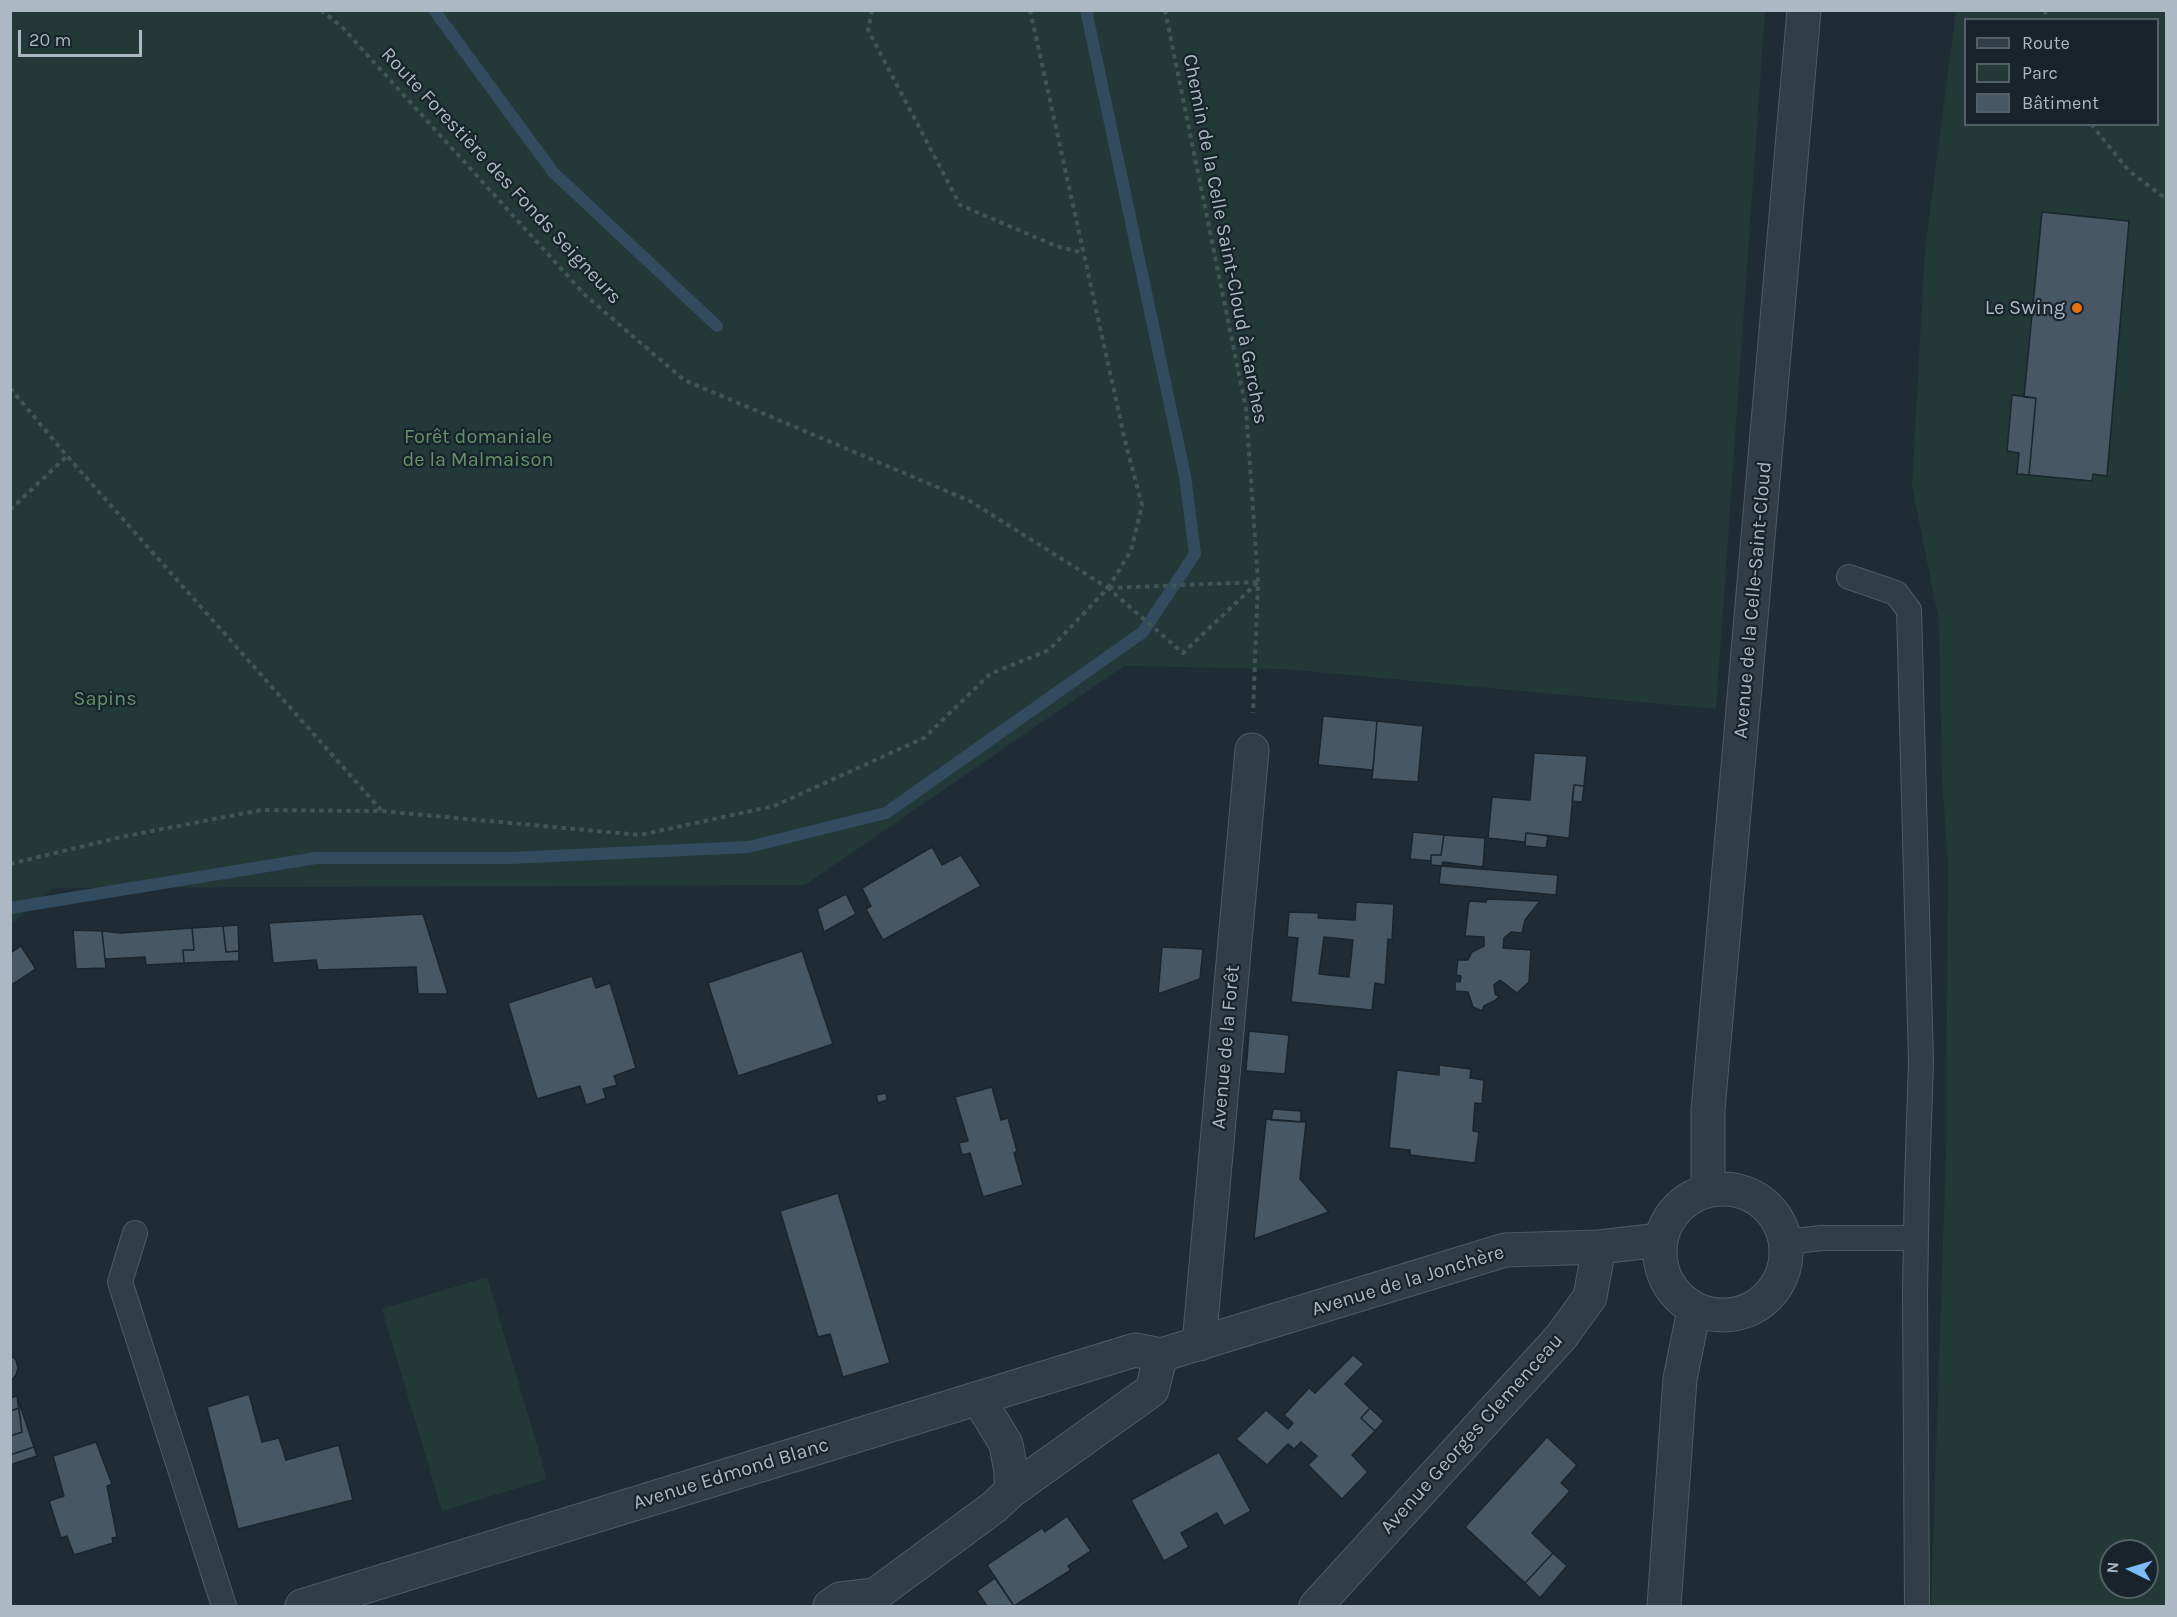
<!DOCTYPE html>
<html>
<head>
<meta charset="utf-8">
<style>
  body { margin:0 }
  #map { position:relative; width:2177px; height:1617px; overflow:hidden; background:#1f2c36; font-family:Karla,sans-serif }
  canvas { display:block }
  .frame { position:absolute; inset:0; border:12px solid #acb9c4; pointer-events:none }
  .legend { position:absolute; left:1964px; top:18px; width:195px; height:108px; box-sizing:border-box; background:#18232b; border:2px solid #535f68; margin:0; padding:8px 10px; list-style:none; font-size:18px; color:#acb9c4 }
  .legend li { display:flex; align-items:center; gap:12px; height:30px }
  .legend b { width:30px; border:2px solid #535f68 }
  .north { position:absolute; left:2099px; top:1539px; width:60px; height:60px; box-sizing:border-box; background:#18232b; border:2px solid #535f68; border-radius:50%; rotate:275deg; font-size:16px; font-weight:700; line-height:24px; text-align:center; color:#acb9c4 }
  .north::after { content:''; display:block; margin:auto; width:21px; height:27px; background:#7cbdf9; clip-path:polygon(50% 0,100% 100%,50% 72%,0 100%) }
  .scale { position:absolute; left:18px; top:30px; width:124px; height:27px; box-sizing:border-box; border:3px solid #acb9c4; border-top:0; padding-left:8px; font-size:18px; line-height:21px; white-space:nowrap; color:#acb9c4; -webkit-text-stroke:4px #18232b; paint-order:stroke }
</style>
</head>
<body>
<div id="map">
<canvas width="2177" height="1617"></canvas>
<div class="frame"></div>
<ul class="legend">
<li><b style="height:8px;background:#323e47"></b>Route</li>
<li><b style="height:16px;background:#223938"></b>Parc</li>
<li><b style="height:16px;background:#475763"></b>Bâtiment</li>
</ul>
<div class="north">N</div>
<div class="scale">20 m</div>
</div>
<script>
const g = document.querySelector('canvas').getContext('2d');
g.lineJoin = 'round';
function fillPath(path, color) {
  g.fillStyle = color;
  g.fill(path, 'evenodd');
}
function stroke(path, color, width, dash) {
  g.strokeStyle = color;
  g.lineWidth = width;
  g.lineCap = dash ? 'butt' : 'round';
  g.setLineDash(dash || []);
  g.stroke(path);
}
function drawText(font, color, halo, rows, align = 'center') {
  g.font = font + ' Karla,sans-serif';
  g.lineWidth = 4.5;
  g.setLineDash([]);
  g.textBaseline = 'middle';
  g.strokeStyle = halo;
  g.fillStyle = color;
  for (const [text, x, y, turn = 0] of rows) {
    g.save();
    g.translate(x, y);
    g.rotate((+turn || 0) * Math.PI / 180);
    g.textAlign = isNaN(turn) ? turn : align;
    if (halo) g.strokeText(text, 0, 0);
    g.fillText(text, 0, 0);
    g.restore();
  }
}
fillPath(new Path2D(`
  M 11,10 L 1765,11 L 1716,709 L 1284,669 L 1124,666 L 805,885 L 53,888 L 11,924 Z
  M 1956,11 L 2166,11 L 2166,1606 L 1931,1606 L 1946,1151 L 1948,864 L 1942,780 L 1939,622 L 1912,486 L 1925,249 ZM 1966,20 L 2158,20 L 2158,124 L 1966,124 ZM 2111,1551 L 2147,1551 L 2147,1587 L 2111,1587 Z
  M 487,1277 L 547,1479 L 442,1511 L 382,1309 Z`), '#223938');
stroke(new Path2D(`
  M 434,10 L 553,172 L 717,326
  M 10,908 L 316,858 L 510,858 L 749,847 L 886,813 L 1143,632 L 1195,554 L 1185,476 L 1086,10`), '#324b5e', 12);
const building = new Path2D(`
  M 2042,212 L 2129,221 L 2107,476 L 2093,474 L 2092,481 L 2029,475 L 2036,398 L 2024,397 Z
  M 2012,395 L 2036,398 L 2029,475 L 2017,474 L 2019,453 L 2007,451 Z
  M 1323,716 L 1377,721 L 1373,770 L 1318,765 Z
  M 1377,721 L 1423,726 L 1418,782 L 1372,779 Z
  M 1534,753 L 1587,756 L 1584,786 L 1574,785 L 1569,838 L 1526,833 L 1525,842 L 1488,838 L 1492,797 L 1530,800 Z
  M 1574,785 L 1584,786 L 1582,802 L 1572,801 Z
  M 1413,832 L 1444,835 L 1441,855 L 1431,855 L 1431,861 L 1410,859 Z
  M 1526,833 L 1548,836 L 1546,848 L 1525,846 Z
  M 1444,835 L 1485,838 L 1483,867 L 1443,862 L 1442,866 L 1431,865 L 1431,855 L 1441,855 Z
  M 932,847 L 942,865 L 961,855 L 981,886 L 883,940 L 866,909 L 871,906 L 862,888 Z
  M 1441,866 L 1558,875 L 1556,895 L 1439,884 Z
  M 846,894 L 856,914 L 824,932 L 817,909 Z
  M 1487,899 L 1540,901 L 1525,920 L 1522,933 L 1511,932 L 1504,938 L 1503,948 L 1531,950 L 1529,982 L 1517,993 L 1500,980 L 1494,985 L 1495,994 L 1499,996 L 1496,1000 L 1484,1006 L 1482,1011 L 1473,1007 L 1468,992 L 1455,991 L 1455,981 L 1460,982 L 1461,976 L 1456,975 L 1458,960 L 1468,960 L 1472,952 L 1484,946 L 1484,937 L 1465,936 L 1469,901 L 1486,902 Z
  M 1356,902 L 1394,904 L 1392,940 L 1388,939 L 1385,985 L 1375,983 L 1372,1010 L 1291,1002 L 1298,938 L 1287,937 L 1289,912 L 1319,913 L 1318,918 L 1355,920 ZM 1324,937 L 1353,940 L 1349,977 L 1319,974 Z
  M 423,914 L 448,994 L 418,994 L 416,967 L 318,970 L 316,960 L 273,963 L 269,923 Z
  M 238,925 L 239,951 L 226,952 L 223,926 Z
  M 223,926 L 226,952 L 239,951 L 239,961 L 184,963 L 183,950 L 194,950 L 192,928 Z
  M 192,928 L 194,950 L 183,950 L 184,963 L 146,965 L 145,957 L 105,959 L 102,931 L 121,933 Z
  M 73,930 L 102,931 L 106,968 L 76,969 Z
  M 21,946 L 36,969 L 10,986 L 10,953 Z
  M 1162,947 L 1203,949 L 1200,979 L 1158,994 Z
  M 802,951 L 833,1044 L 738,1076 L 708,983 Z
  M 592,976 L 596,988 L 610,983 L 636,1068 L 614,1076 L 617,1085 L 603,1089 L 606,1098 L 586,1105 L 580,1086 L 537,1099 L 508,1003 Z
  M 1249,1031 L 1289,1035 L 1285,1074 L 1246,1071 Z
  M 1439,1065 L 1471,1069 L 1470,1078 L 1484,1080 L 1482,1104 L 1475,1103 L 1473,1131 L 1479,1132 L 1475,1163 L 1410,1155 L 1410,1150 L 1389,1148 L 1397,1070 L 1439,1075 Z
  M 992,1087 L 1001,1120 L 1008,1118 L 1017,1151 L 1014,1153 L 1023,1185 L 983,1197 L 970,1153 L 962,1155 L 959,1143 L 968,1141 L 955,1097 Z
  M 886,1093 L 887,1100 L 878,1103 L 876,1095 Z
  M 1273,1109 L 1301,1111 L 1301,1122 L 1271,1120 Z
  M 1266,1119 L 1306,1122 L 1300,1179 L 1329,1212 L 1254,1239 Z
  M 838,1193 L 890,1363 L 843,1377 L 830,1334 L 818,1337 L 780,1211 Z
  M 10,1355 L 16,1360 L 18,1368 L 16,1375 L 10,1382 Z
  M 1353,1355 L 1364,1364 L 1345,1384 L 1370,1408 L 1361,1418 L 1375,1431 L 1352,1455 L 1368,1472 L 1342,1499 L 1308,1465 L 1317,1456 L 1301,1442 L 1294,1449 L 1288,1444 L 1267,1465 L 1236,1439 L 1266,1410 L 1288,1429 L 1293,1423 L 1284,1415 L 1309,1388 L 1315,1393 Z
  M 249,1394 L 262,1442 L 279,1438 L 286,1460 L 339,1445 L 353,1500 L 238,1529 L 207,1407 Z
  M 17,1396 L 19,1408 L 10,1411 L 10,1398 Z
  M 17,1396 L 34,1447 L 10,1455 L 10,1436 L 22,1432 Z
  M 19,1408 L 22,1432 L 10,1436 L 10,1411 Z
  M 1370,1408 L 1384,1421 L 1375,1431 L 1361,1418 Z
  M 1547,1437 L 1577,1465 L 1561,1483 L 1570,1491 L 1532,1533 L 1553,1553 L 1525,1583 L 1465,1527 Z
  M 96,1442 L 112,1484 L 107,1486 L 117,1537 L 112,1538 L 113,1543 L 74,1555 L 67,1536 L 61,1538 L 49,1501 L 64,1496 L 53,1456 Z
  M 34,1447 L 37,1456 L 10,1465 L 10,1455 Z
  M 1219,1452 L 1251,1511 L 1224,1526 L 1217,1513 L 1181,1533 L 1189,1547 L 1164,1561 L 1131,1500 Z
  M 1067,1516 L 1091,1551 L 1068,1566 L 1071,1570 L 1014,1606 L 987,1565 L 1042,1528 L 1045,1532 Z
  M 1553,1553 L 1567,1566 L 1540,1598 L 1525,1583 Z
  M 995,1578 L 1014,1606 L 987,1606 L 977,1591 Z`);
fillPath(building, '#475763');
stroke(building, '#1a252d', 1.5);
const service = new Path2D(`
  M 1849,577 L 1896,593 L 1909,610 L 1921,1062 L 1917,1182 L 1915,1292 L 1917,1606
  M 135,1233 L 120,1282 L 224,1606
  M 1786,1242 L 1822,1238 L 1916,1238`);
const minor = new Path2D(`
  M1660 1252a63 63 0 1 1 126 0a63 63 0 1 1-126 0Z
  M 1708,1190 L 1708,1110 L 1804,10
  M 1199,1344 L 1252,750
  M 978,1398 L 1006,1444 L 1011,1472 L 1011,1491
  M 302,1606 L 1135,1350 L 1161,1355 L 1505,1250 L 1599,1247 L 1660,1240
  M 830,1606 L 840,1599 L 875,1595 L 994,1507 L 1011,1491 L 1152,1390 L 1161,1355
  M 1316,1606 L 1561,1337 L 1590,1297 L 1599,1247
  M 1664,1606 L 1680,1379 L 1694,1310`);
stroke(service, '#505c65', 26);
stroke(minor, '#505c65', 35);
stroke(new Path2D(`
  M 321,10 L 342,27 L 585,295 L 684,380 L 970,501 L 1108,588
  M 872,10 L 868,30 L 960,205 L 1056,246 L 1083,253
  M 1030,10 L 1126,445 L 1142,505 L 1131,551 L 1108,588
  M 1165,10 L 1246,409 L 1258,582 L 1253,713
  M 2045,10 L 2046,20
  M 2091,124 L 2129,171 L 2166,199
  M 10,388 L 67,456 L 381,810
  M 10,510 L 67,456
  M 1109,588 L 1257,582
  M 10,864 L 121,837 L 261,810 L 381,811 L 640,835 L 774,806 L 924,738 L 990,674 L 1049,650 L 1108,588 L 1183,653 L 1258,582`), '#405656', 4, [4.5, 4.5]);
stroke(service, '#323e47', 24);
stroke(minor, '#323e47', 33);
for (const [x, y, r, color] of [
  [2077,308,6,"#e8710a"]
]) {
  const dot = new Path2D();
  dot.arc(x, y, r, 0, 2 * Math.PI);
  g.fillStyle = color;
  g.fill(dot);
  stroke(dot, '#18232b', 2);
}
drawText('20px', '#acb9c4', '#18232b', [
  ["Route Forestière des Fonds Seigneurs",501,176,47],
  ["Chemin de la Celle Saint-Cloud à Garches",1225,239,79],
  ["Avenue de la Celle-Saint-Cloud",1753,600,-85],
  ["Avenue de la Forêt",1226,1047,-85],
  ["Avenue de la Jonchère",1408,1281,-17],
  ["Avenue Georges Clemenceau",1472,1434,-48],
  ["Avenue Edmond Blanc",731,1474,-17]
]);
drawText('20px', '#acb9c4', '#18232b', [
  ["Le Swing",2065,308]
], 'right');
drawText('20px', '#649469', '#18232b', [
  ["Forêt domaniale",478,437],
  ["de la Malmaison",478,460],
  ["Sapins",105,699]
]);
</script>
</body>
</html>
